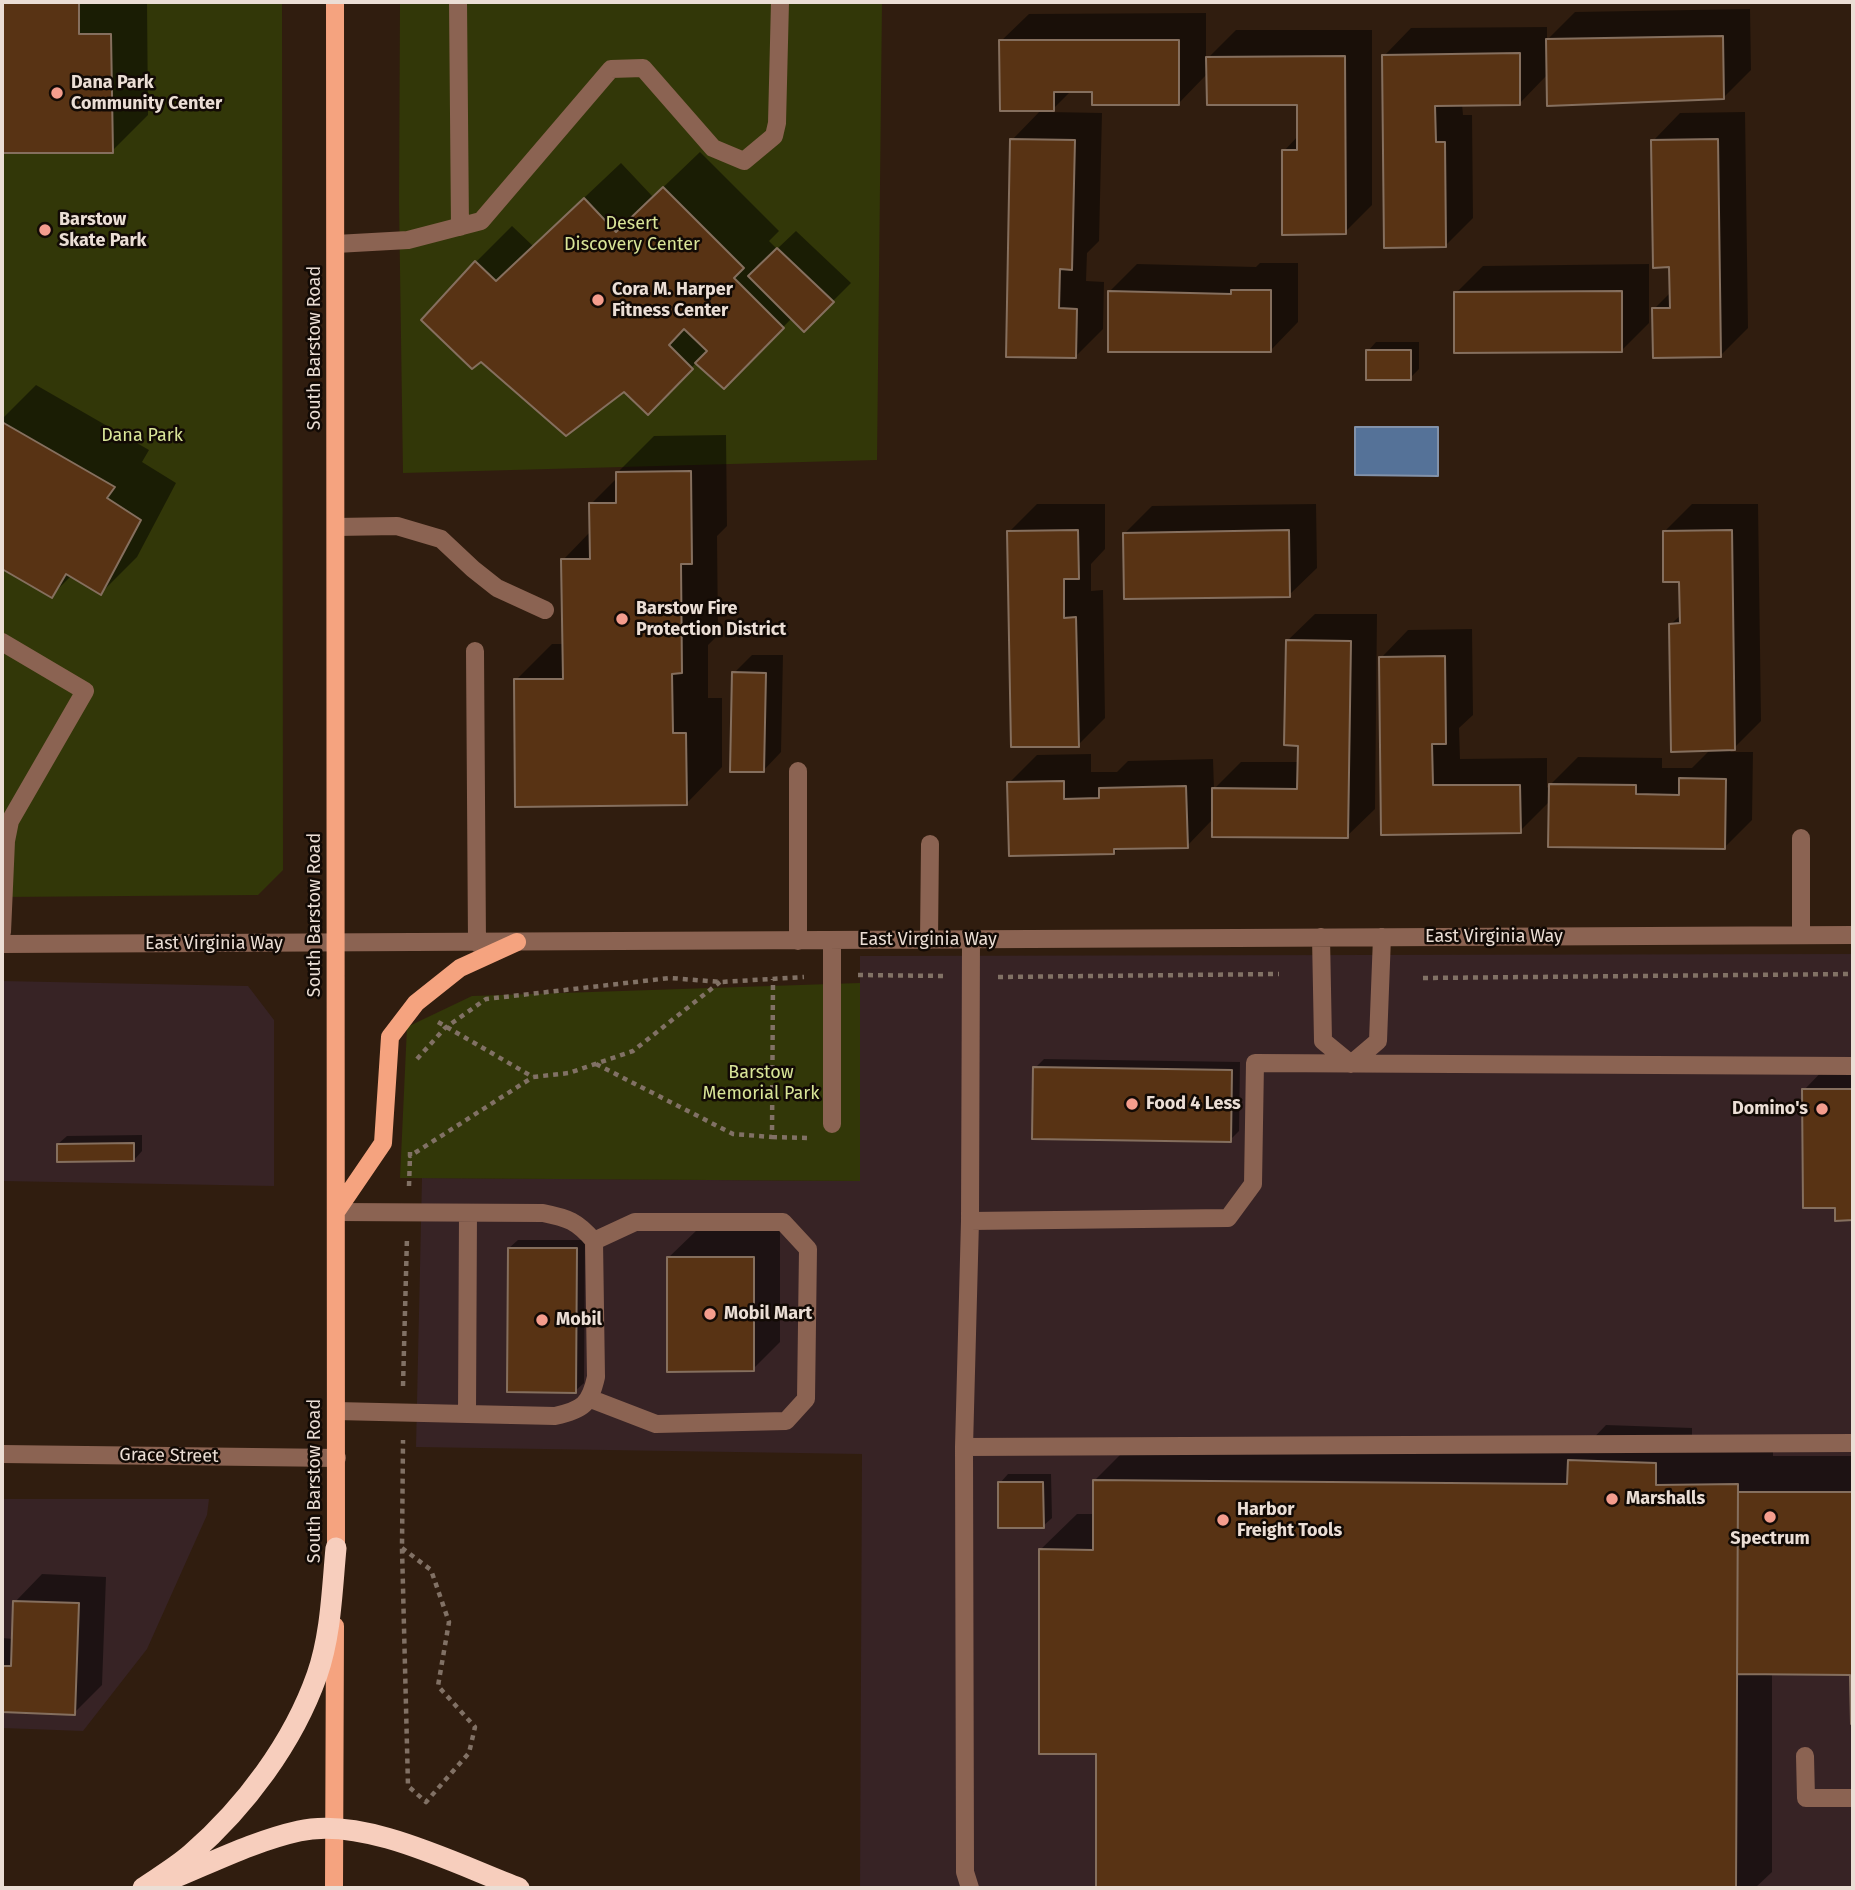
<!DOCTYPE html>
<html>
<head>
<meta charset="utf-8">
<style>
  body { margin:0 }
  #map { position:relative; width:1855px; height:1890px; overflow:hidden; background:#301d0f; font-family:"Fira Sans",sans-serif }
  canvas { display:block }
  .frame { position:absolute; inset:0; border:4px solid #ebded5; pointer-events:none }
</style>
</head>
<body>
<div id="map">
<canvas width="1855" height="1890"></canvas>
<div class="frame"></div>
</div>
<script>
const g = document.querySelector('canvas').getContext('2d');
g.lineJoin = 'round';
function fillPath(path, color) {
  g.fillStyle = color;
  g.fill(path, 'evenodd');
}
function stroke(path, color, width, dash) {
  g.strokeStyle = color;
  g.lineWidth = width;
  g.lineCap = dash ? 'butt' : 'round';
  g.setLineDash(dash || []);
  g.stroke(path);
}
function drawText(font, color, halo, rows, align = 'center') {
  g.font = font + ' "Fira Sans",sans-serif';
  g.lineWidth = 5;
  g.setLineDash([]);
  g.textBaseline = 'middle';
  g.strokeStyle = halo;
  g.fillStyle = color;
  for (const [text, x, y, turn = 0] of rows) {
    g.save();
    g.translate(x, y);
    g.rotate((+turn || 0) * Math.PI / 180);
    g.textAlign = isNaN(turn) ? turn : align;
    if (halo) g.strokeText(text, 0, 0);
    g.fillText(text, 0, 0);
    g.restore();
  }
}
fillPath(new Path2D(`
  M 1853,954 L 1853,1888 L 860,1888 L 862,1454 L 416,1447 L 422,1178 L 860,1181 L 860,956 Z
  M 2,981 L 248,986 L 274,1020 L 274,1186 L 2,1181 Z
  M 2,1499 L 209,1499 L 207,1515 L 147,1649 L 83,1731 L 2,1728 Z`), '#372325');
fillPath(new Path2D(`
  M 2,2 L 282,2 L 283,870 L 258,895 L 2,897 Z
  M 400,2 L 882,2 L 877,460 L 403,473 L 399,202 Z
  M 860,983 L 860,1181 L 400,1178 L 407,1027 L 472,996 Z`), '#323708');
const water = new Path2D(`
  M 1355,427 L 1438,427 L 1438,476 L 1355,475 Z`);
fillPath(water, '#557298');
stroke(water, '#8292aa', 2);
fillPath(new Path2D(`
  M 2,2 L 147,2 L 148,115 L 112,151 L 2,152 Z
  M 1750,9 L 1751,70 L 1724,97 L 1548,74 L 1520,103 L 1462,104 L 1463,115 L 1472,115 L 1473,218 L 1446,245 L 1384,56 L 1411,28 L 1547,27 L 1547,40 L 1575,12 Z
  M 1206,13 L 1206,60 L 1236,30 L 1372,30 L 1372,205 L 1345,232 L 1284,151 L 1298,136 L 1298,103 L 1208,73 L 1179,103 L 1093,91 L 1071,91 L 1050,112 L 1102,113 L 1099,241 L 1087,253 L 1086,281 L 1104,282 L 1103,329 L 1075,357 L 1008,355 L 1012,140 L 1042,109 L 1001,41 L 1029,14 Z
  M 1745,112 L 1748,328 L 1721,355 L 1654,309 L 1671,292 L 1671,265 L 1653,141 L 1680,113 Z
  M 700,152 L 779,231 L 769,241 L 777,249 L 796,231 L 851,283 L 804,330 L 792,318 L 724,387 L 697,362 L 648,412 L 624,390 L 566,434 L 476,262 L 512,226 L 533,246 L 621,163 L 653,197 Z
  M 1260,263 L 1298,263 L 1298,322 L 1271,350 L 1109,292 L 1137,264 L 1256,267 Z
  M 1649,264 L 1649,323 L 1621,351 L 1456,293 L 1483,266 Z
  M 1376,342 L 1419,342 L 1419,369 L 1410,378 L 1368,351 Z
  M 36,385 L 149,450 L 142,462 L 176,483 L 137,557 L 101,593 L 72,575 L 51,596 L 2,567 L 2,419 Z
  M 726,435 L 727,526 L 717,536 L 718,635 L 708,645 L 708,698 L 722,698 L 722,767 L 686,804 L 516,680 L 552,644 L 564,644 L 563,560 L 591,531 L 591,504 L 618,477 L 618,472 L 654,436 Z
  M 1037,504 L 1105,504 L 1105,549 L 1091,564 L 1091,591 L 1103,590 L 1105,718 L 1078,745 L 1009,532 Z
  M 1316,504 L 1317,568 L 1289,595 L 1125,533 L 1152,506 Z
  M 1692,504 L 1758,504 L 1761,721 L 1730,752 L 1753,752 L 1752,820 L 1725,847 L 1550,801 L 1520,831 L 1383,833 L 1381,658 L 1408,630 L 1472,629 L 1473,715 L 1459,728 L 1460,759 L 1547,758 L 1547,788 L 1578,757 L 1662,758 L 1662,768 L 1692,768 L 1711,749 L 1671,624 L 1682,614 L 1681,580 L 1664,532 Z
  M 1315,614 L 1377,614 L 1375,809 L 1347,836 L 1213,819 L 1187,846 L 1119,848 L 1114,853 L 1009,783 L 1037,755 L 1091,754 L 1091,772 L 1117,772 L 1128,761 L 1213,759 L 1214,789 L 1241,762 L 1299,762 L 1299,744 L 1287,641 Z
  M 752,655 L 783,655 L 781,752 L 763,771 L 734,673 Z
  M 1044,1059 L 1240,1062 L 1239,1131 L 1230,1140 L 1035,1068 Z
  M 1831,1062 L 1853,1062 L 1853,1219 L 1837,1219 L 1837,1207 L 1804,1090 Z
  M 142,1135 L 142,1151 L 134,1160 L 58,1144 L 67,1136 Z
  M 697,1230 L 780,1230 L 780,1342 L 753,1369 L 669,1257 Z
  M 518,1240 L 585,1240 L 584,1383 L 575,1391 L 509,1248 Z
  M 1606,1425 L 1692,1428 L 1692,1450 L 1773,1449 L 1773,1456 L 1853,1456 L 1853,1722 L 1852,1673 L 1772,1673 L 1772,1872 L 1755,1888 L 1098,1888 L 1097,1752 L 1040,1550 L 1077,1514 L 1095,1514 L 1094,1481 L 1131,1444 L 1583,1449 Z
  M 1008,1474 L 1051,1474 L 1052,1518 L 1043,1526 L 1000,1483 Z
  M 42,1574 L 106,1577 L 102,1685 L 74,1713 L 2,1710 L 2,1638 L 14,1639 L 15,1602 Z`), '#0007');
const building = new Path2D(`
  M 2,2 L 79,2 L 79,34 L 111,34 L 113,153 L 2,153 Z
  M 1723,36 L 1724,99 L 1547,106 L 1546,39 Z
  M 999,40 L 1179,40 L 1179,105 L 1092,105 L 1092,92 L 1054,92 L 1054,111 L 1000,111 Z
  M 1520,53 L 1520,105 L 1435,106 L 1436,142 L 1445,142 L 1446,247 L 1384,248 L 1382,55 Z
  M 1345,56 L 1346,234 L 1282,235 L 1282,150 L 1297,150 L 1297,105 L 1207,105 L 1206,57 Z
  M 1010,139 L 1075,140 L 1072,270 L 1060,269 L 1059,308 L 1077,309 L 1076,358 L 1006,357 Z
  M 1718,139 L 1721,357 L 1653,358 L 1652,308 L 1670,308 L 1669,267 L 1653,268 L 1651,140 Z
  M 663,187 L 744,268 L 734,278 L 784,328 L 724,389 L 695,363 L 707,351 L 684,329 L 669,345 L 693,369 L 648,415 L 624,392 L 566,436 L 481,362 L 472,369 L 421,320 L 475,261 L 496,281 L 584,198 L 616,232 Z
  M 777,248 L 834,302 L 804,332 L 748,276 Z
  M 1231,290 L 1271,290 L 1271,352 L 1108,352 L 1108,291 L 1231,294 Z
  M 1622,291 L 1622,352 L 1454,353 L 1454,292 Z
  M 1366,350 L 1411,350 L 1411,380 L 1366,380 Z
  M 2,422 L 115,487 L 107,498 L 141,520 L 101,595 L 66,574 L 52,598 L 2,569 Z
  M 691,471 L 692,564 L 681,564 L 682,673 L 672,674 L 673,733 L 686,733 L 687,805 L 515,807 L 514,679 L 563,679 L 561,559 L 590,559 L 589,503 L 616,503 L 616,472 Z
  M 1078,530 L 1079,579 L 1064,579 L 1064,618 L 1076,617 L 1079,747 L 1011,747 L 1007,531 Z
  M 1289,530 L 1290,597 L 1124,599 L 1123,533 Z
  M 1732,530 L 1735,750 L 1671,752 L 1669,624 L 1680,623 L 1679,582 L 1663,582 L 1663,531 Z
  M 1286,640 L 1351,641 L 1348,838 L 1212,837 L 1212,788 L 1297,789 L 1298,746 L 1284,745 Z
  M 1445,656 L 1446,744 L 1432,744 L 1433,785 L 1520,785 L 1521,833 L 1381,835 L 1379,657 Z
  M 732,672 L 766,673 L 764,772 L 730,772 Z
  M 1679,778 L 1726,779 L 1725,849 L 1548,847 L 1549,784 L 1636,785 L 1636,794 L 1679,795 Z
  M 1064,781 L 1064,799 L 1099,798 L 1099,788 L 1186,786 L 1188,848 L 1114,849 L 1114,854 L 1009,856 L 1007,782 Z
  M 1033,1067 L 1232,1070 L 1231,1142 L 1032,1139 Z
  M 1802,1089 L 1853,1089 L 1853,1220 L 1835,1221 L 1835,1208 L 1803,1208 Z
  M 134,1143 L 134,1161 L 57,1162 L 57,1144 Z
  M 508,1248 L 577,1248 L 576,1393 L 507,1392 Z
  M 667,1257 L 754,1257 L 754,1371 L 667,1372 Z
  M 1568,1460 L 1656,1463 L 1656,1485 L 1738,1484 L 1736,1888 L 1096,1888 L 1096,1754 L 1039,1754 L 1039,1549 L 1093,1550 L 1093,1480 L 1567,1484 Z
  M 998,1482 L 1043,1482 L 1044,1528 L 998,1528 Z
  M 1738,1492 L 1853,1492 L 1853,1724 L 1851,1724 L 1850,1675 L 1737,1674 Z
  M 13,1601 L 79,1603 L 75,1715 L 2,1712 L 2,1666 L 11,1666 Z`);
fillPath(building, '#583314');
stroke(building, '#856f5e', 2);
stroke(new Path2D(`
  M 858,975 L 944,976
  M 998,977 L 1279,974
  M 1423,978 L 1853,974
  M 438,1022 L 533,1077 L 569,1073 L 633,1051 L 720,982
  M 417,1059 L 445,1028 L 486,999 L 670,978 L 721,982 L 804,977
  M 596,1064 L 733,1134 L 772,1137 L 773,979
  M 772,1137 L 810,1138
  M 410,1152 L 410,1156 L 533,1077
  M 409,1186 L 410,1156
  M 403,1386 L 407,1237
  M 402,1548 L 431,1570 L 449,1622 L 438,1686 L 475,1727 L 469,1753 L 426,1802 L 408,1786 L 402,1548 L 403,1440`), '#817165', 4.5, [5, 5]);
stroke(new Path2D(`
  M 458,2 L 460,227
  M 336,244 L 408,240 L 481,221 L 611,69 L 643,68 L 713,148 L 744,161 L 774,136 L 777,123 L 780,2
  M 336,527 L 397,526 L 441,539 L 473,569 L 497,588 L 545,610
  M 2,642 L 85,691 L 10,821 L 6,841 L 2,932
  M 475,651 L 477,943
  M 798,771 L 798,941
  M 1801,838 L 1801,935
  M 1321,937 L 1323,1041 L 1351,1064 L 1378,1041 L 1382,937
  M 929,940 L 930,844
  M 832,941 L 832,1124
  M 2,944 L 1853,935
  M 336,1212 L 543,1213 C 568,1218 577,1221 594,1241 L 596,1377 C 590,1404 583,1410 555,1416 L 336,1411
  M 970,1221 L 1228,1218 L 1253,1184 L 1255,1063 L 1853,1066
  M 591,1399 L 656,1424 L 786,1421 L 806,1399 L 808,1249 L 783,1222 L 635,1222 L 594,1241
  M 467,1414 L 468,1213
  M 964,1447 L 1853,1443
  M 2,1454 L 337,1458
  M 1805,1756 L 1806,1798 L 1853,1798
  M 970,1888 L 965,1872 L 964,1447 L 970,1221 L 971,940`), '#8b6352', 18);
stroke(new Path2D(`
  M 335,2 L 336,1559
  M 336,1212 L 383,1143 L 390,1037 L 416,1003 L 460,968 L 517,942
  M 334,1888 L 335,1626`), '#f5a37f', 18);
stroke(new Path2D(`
  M 169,1880 C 211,1863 254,1841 299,1831 C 364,1816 458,1865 519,1888
  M 143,1888 C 159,1877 176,1867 191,1854 C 245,1807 293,1743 317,1675 C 331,1635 332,1590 336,1548`), '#f7cebd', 21);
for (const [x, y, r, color] of [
  [57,93,7,"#f49d8d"],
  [45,230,7,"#f49d8d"],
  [598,300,7,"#f49d8d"],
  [622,619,7,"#f49d8d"],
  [1132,1104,7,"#f49d8d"],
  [1822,1109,7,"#f49d8d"],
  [710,1314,7,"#f49d8d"],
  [542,1320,7,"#f49d8d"],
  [1612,1499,7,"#f49d8d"],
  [1770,1517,7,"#f49d8d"],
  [1223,1520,7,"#f49d8d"]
]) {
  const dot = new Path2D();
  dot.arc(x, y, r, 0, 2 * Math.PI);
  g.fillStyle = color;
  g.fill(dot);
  stroke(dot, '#120a05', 2.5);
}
drawText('bold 18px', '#ebded5', '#120a05', [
  ["Dana Park",71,83],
  ["Community Center",71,104],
  ["Barstow",59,220],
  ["Skate Park",59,241],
  ["Cora M. Harper",612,290],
  ["Fitness Center",612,311],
  ["Barstow Fire",636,609],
  ["Protection District",636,630],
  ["Food 4 Less",1146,1104],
  ["Domino's",1808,1109,"right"],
  ["Mobil Mart",724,1314],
  ["Mobil",556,1320],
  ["Marshalls",1626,1499],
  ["Harbor",1237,1510],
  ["Freight Tools",1237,1531],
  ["Spectrum",1770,1539,"center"]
], 'left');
drawText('18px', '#d9e598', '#120a05', [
  ["Desert",632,224],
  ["Discovery Center",632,245],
  ["Dana Park",142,436],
  ["Barstow",761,1073],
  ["Memorial Park",761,1094]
]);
drawText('18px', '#ebded5', '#120a05', [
  ["South Barstow Road",315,348,-90],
  ["South Barstow Road",315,915,-90],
  ["East Virginia Way",1494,937],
  ["East Virginia Way",928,940],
  ["East Virginia Way",214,944],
  ["Grace Street",169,1456,1],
  ["South Barstow Road",315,1481,-90]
]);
</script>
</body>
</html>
